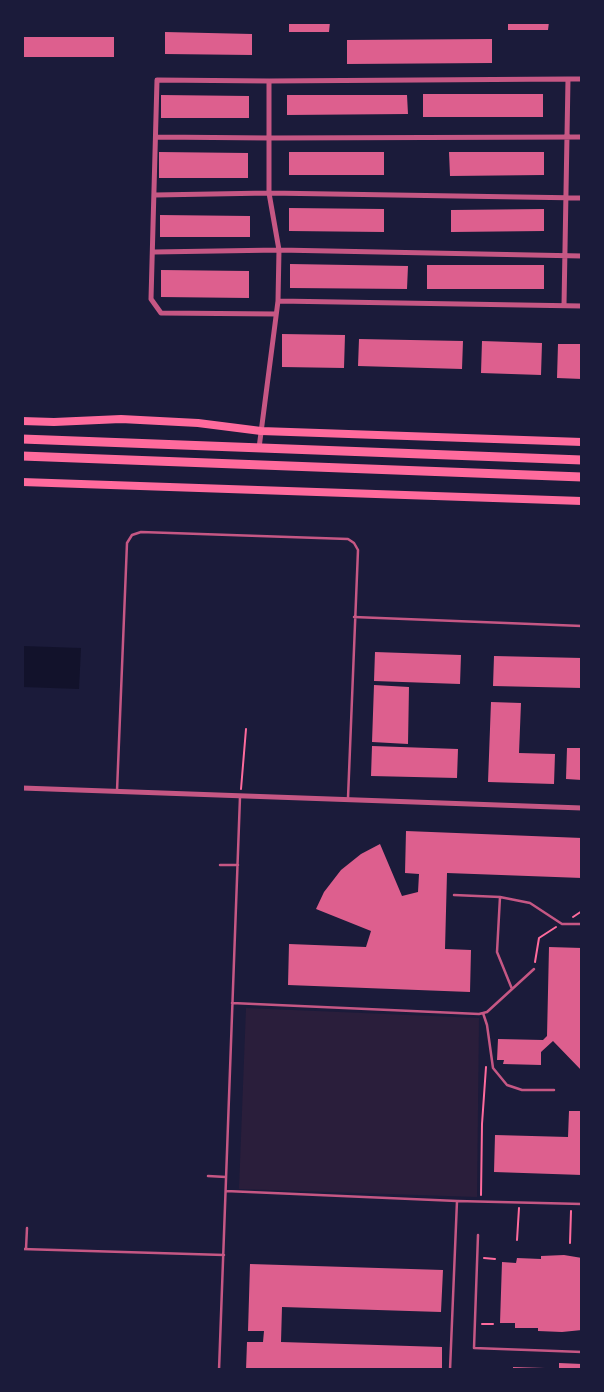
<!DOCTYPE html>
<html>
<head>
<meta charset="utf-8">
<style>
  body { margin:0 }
  #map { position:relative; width:604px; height:1392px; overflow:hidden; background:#1b1b3a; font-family:Montserrat,sans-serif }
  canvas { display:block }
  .frame { position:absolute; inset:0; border:24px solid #1b1b3a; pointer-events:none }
</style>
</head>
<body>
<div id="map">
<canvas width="604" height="1392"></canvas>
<div class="frame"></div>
</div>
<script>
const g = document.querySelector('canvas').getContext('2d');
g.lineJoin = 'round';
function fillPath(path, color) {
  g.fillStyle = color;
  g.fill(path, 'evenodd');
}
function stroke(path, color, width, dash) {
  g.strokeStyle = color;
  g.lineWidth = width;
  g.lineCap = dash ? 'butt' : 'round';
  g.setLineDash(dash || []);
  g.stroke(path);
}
fillPath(new Path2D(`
  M 246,1008 L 479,1018 L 477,1197 L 239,1189 Z`), '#2a1e3b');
fillPath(new Path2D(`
  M 23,646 L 81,648 L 79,689 L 23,687 Z`), '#12122b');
fillPath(new Path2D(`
  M 289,22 L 330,22 L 329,32 L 289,32 Z
  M 508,22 L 549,22 L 548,30 L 508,30 Z
  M 165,32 L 252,34 L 252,55 L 165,54 Z
  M 22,37 L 114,37 L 114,57 L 22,57 Z
  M 492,39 L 492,63 L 347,64 L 347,40 Z
  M 423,94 L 543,94 L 543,117 L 423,117 Z
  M 161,95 L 249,96 L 249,118 L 161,118 Z
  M 287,95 L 407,95 L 408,114 L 287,115 Z
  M 159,152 L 248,153 L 248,178 L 159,178 Z
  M 289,152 L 384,152 L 384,175 L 289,175 Z
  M 449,152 L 544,152 L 544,175 L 450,176 Z
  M 289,208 L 384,209 L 384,232 L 289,231 Z
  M 544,209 L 544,231 L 451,232 L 451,210 Z
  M 160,215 L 250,216 L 250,237 L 160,237 Z
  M 290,264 L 408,266 L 407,289 L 290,288 Z
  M 427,265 L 544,265 L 544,289 L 427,289 Z
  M 161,270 L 249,271 L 249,298 L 161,297 Z
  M 282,334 L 345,335 L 344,368 L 282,367 Z
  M 359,339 L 463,341 L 462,369 L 358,366 Z
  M 482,341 L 542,343 L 541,375 L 481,373 Z
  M 558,344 L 582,344 L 582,379 L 557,378 Z
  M 375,652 L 461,655 L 460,684 L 374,681 Z
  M 494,656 L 582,658 L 582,688 L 493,686 Z
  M 374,685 L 409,687 L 408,744 L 372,742 Z
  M 491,702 L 521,703 L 519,753 L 555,754 L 554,784 L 488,782 Z
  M 372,746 L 458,749 L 457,778 L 371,776 Z
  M 567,748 L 582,748 L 582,780 L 566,779 Z
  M 406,831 L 582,838 L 582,878 L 447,873 L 445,949 L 471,950 L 470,992 L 288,985 L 289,944 L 366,947 L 371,931 L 316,909 L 324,892 L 341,870 L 361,854 L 380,844 L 402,896 L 418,892 L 419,874 L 405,873 Z
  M 549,947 L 582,948 L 582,1071 L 553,1041 L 541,1052 L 541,1065 L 503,1064 L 504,1060 L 497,1060 L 498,1039 L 543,1040 L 547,1036 Z
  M 569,1111 L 582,1111 L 582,1175 L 494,1172 L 495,1135 L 568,1137 Z
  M 564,1255 L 582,1258 L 582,1330 L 562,1332 L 538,1331 L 538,1328 L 515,1328 L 515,1323 L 500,1323 L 502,1262 L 516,1263 L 517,1258 L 541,1259 L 541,1256 Z
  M 250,1264 L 443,1270 L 441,1312 L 282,1307 L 281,1342 L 442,1347 L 442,1370 L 246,1370 L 247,1342 L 263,1342 L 264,1331 L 248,1331 Z
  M 559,1363 L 582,1364 L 582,1370 L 559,1370 Z
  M 513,1367 L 545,1368 L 545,1370 L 513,1370 Z`), '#dd5f8e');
stroke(new Path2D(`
  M 241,789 L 246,729
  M 573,917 L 582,911
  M 535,962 L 539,938 L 556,927
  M 481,1195 L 482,1124 L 486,1067
  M 517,1240 L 519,1208
  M 570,1243 L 571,1211
  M 484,1258 L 495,1259
  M 482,1324 L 493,1324`), '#ff6b9d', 2);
stroke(new Path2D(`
  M 354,617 L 582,626
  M 117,791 L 127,543 L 132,535 L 141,532 L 348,539 L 354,543 L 358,550 L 348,798
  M 220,865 L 238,865
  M 454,895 L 500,897 L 530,903 L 562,924 L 582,924
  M 500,897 L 497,952 L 512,989
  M 232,1003 L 479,1014 L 487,1012 L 534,969
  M 483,1013 L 487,1025 L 493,1068 L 507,1085 L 522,1090 L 554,1090
  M 208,1176 L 226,1177
  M 226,1191 L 457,1201 L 582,1204
  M 478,1235 L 474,1348 L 582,1352
  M 22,1249 L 224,1255
  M 26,1249 L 27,1228
  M 219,1370 L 240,797
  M 450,1370 L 457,1201`), '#c65784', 2.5);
stroke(new Path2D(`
  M 568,79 L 582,79
  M 157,137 L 269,138 L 582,137
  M 155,195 L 269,193 L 582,198
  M 154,252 L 279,250 L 582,256
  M 278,301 L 582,306
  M 276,314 L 161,313 L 151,299 L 157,80 L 269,81 L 568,79 L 564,305
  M 259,448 L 278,301 L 279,250 L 269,193 L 269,81
  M 22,788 L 582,808`), '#c65784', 5);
stroke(new Path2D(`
  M 22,421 L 54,422 L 121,419 L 198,423 L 261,431 L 582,442
  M 22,482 L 582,501`), '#ff6b9d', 8);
stroke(new Path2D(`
  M 22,439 L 582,460
  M 22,456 L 582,477`), '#ff6b9d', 9);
</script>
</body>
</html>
